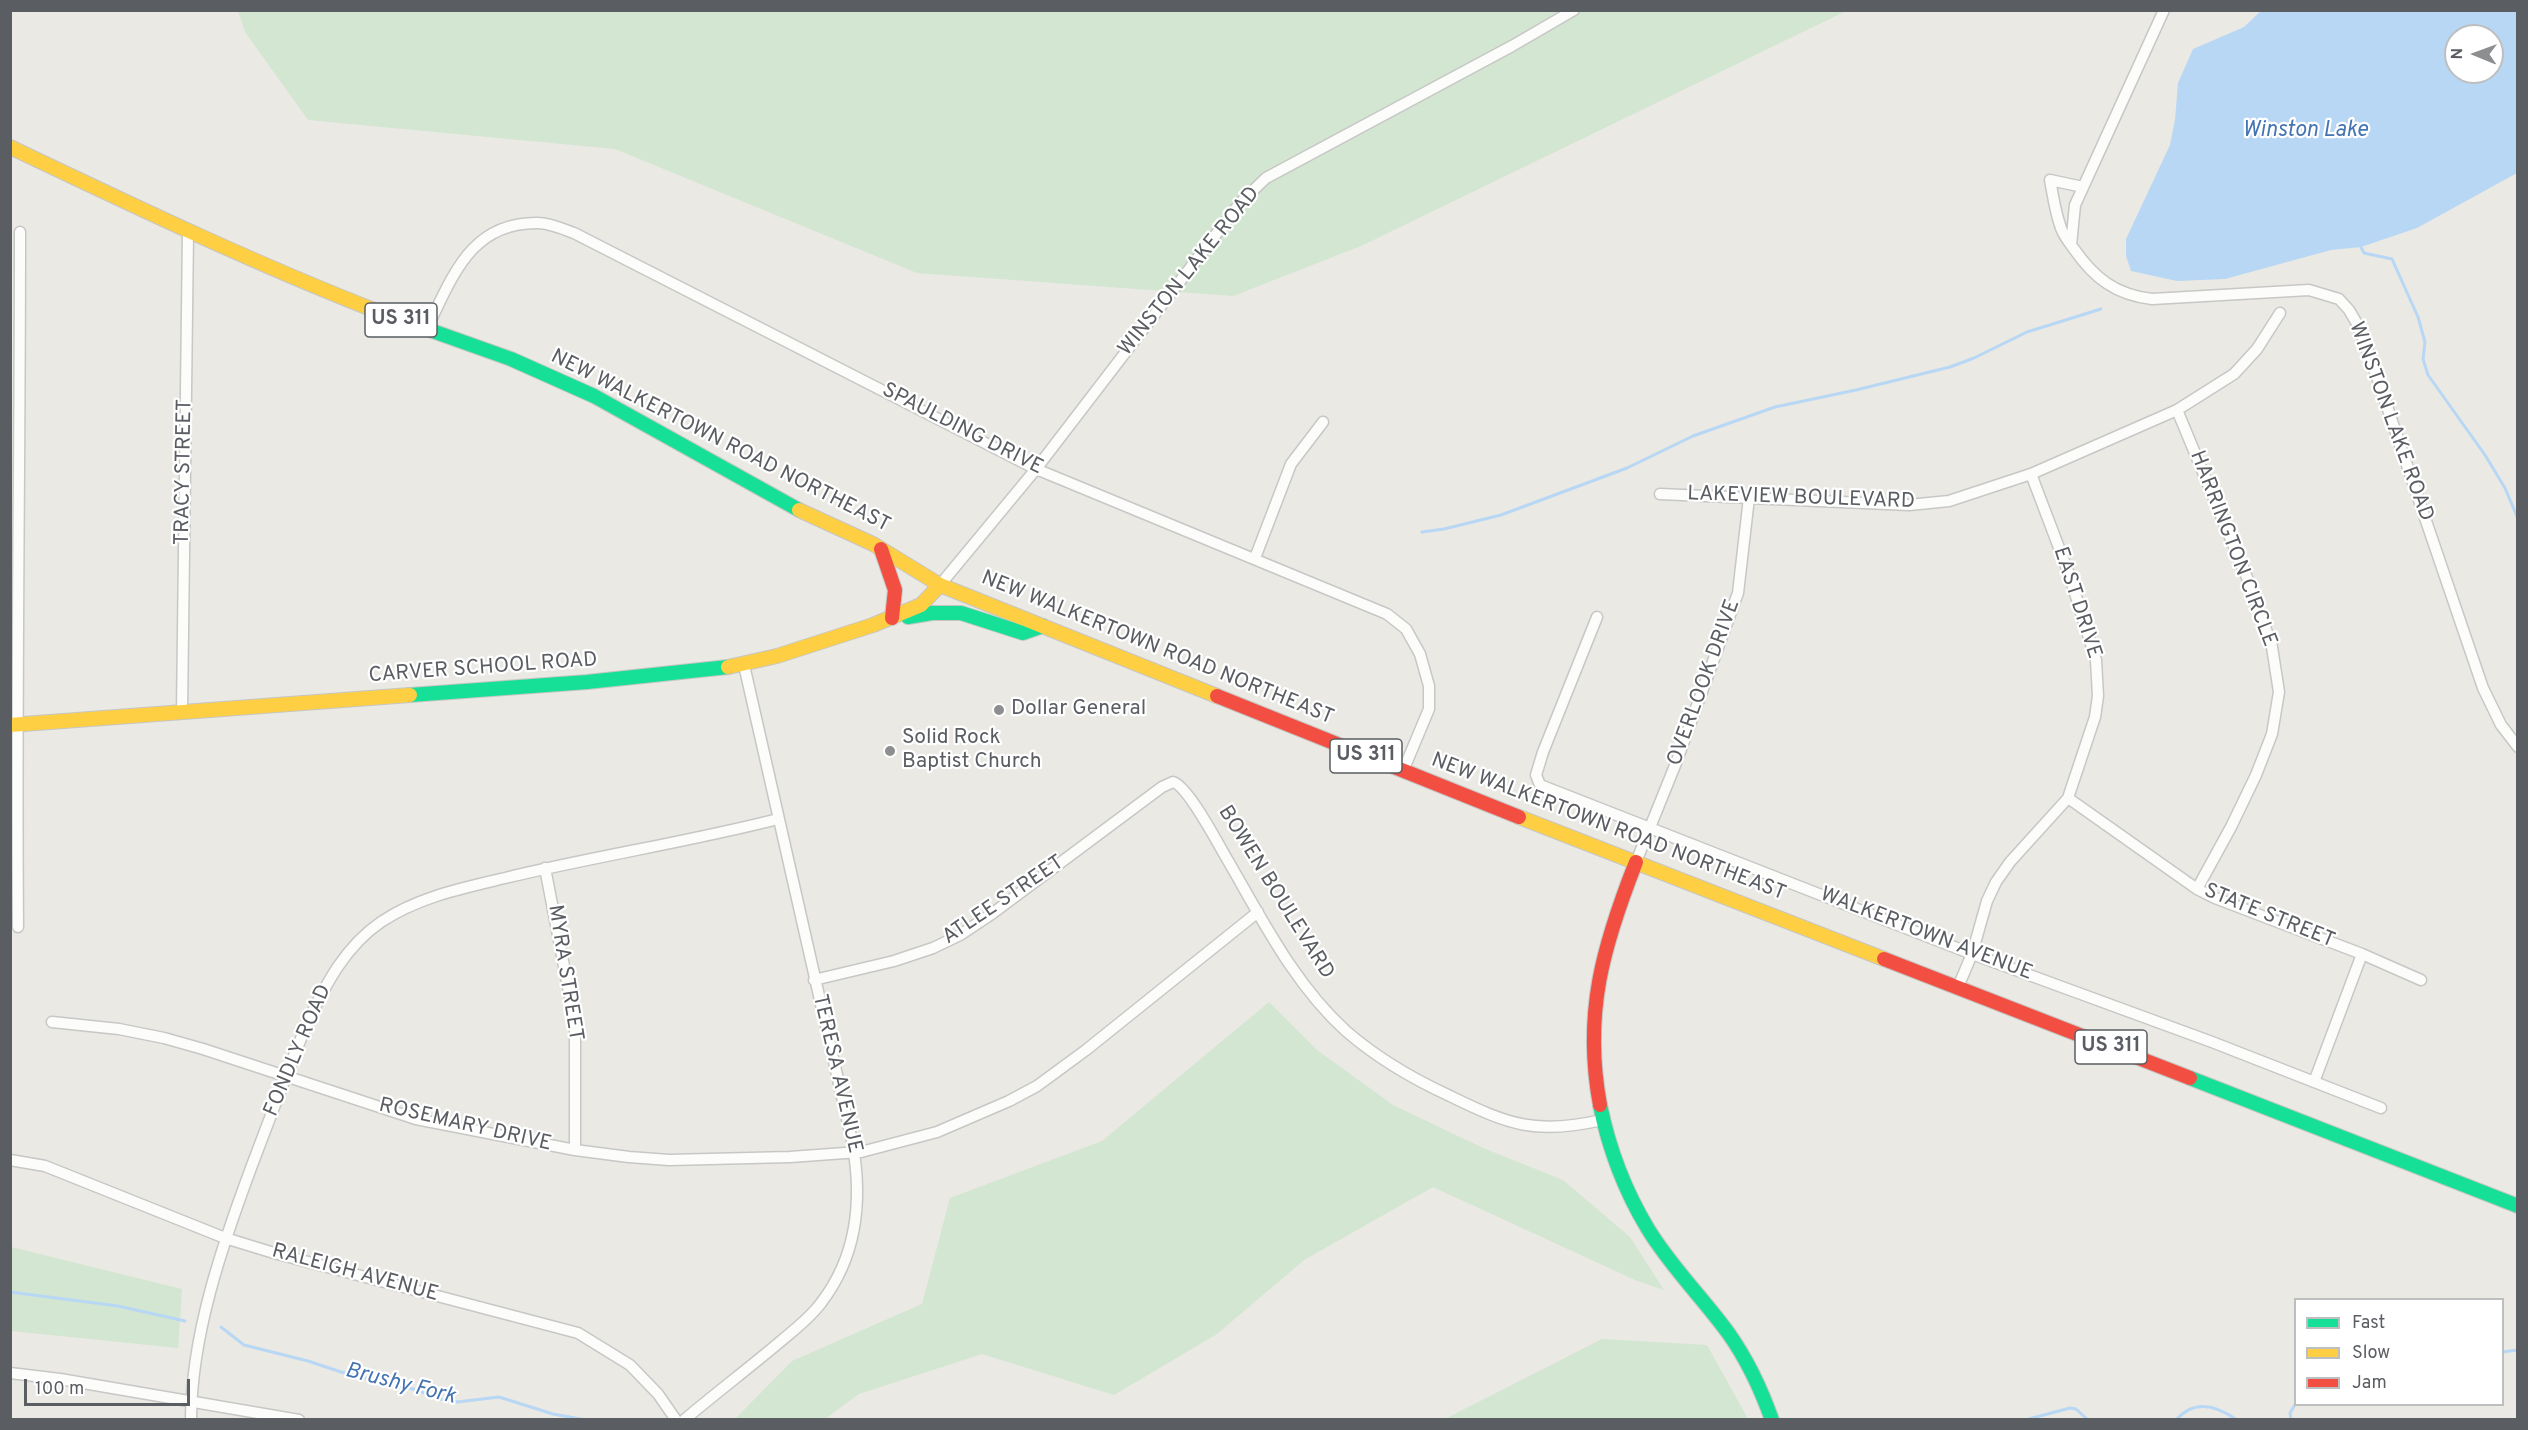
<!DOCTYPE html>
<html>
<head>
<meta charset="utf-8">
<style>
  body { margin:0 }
  #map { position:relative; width:2528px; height:1430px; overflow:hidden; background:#eae9e4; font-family:Overpass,sans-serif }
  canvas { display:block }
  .frame { position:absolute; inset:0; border:12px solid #5a5d62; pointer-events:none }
  .legend { position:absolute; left:2294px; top:1298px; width:210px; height:108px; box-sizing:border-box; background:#fff; border:2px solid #bdbec0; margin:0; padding:8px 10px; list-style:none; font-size:18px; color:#5a5d62 }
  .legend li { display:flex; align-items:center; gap:12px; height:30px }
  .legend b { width:30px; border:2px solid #bdbec0 }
  .north { position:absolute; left:2444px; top:24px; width:60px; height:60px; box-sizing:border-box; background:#fff; border:2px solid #bdbec0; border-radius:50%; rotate:271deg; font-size:16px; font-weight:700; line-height:24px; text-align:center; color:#5a5d62 }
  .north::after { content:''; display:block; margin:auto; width:21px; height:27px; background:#8c8e90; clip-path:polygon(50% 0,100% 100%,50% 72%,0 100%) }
  .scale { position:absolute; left:24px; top:1379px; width:166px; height:27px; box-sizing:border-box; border:3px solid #5a5d62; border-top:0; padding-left:8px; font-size:18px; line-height:21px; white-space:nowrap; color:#5a5d62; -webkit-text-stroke:4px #fff; paint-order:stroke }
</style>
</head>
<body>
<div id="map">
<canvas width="2528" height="1430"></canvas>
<div class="frame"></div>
<ul class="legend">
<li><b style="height:8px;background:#16e098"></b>Fast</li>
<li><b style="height:8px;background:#ffcf43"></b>Slow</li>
<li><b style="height:8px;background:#f24e42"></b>Jam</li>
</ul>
<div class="north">N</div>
<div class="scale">100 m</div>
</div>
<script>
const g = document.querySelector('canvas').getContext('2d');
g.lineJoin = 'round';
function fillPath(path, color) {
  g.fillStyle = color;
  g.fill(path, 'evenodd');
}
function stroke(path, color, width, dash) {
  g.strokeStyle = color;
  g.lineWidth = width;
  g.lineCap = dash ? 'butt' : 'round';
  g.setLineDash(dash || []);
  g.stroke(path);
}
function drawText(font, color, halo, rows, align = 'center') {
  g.font = font + ' Overpass,sans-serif';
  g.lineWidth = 4.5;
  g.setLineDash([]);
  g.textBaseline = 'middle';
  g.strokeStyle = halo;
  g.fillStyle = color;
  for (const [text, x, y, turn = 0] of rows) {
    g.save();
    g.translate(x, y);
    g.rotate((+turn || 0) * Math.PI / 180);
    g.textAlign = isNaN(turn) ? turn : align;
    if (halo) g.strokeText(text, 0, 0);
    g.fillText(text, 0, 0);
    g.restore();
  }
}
fillPath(new Path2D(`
  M 238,11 L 1846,11 L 1361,246 L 1233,296 L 917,273 L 615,149 L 308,120 L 245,32 Z
  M 1269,1002 L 1317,1050 L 1393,1105 L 1483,1148 L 1563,1180 L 1630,1237 L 1664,1290 L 1635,1280 L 1433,1187 L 1304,1260 L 1217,1334 L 1114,1395 L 982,1354 L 859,1394 L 825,1419 L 735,1419 L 792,1361 L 922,1304 L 950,1198 L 1102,1141 Z
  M 11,1247 L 182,1289 L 178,1348 L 11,1331 Z
  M 1602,1339 L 1707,1345 L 1748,1419 L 1445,1419 Z`), '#d2e6d1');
fillPath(new Path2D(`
  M 2262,10 L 2517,11 L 2517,173 L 2417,228 L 2361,247 L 2331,250 L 2225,279 L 2177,281 L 2131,271 L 2126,256 L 2126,239 L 2170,145 L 2175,120 L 2178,83 L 2193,49 L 2244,27 ZM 2456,36 L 2492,36 L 2492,72 L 2456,72 Z`), '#b8d7f4');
stroke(new Path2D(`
  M 2361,247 L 2364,253 L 2392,259 L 2418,317 L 2425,342 L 2423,359 L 2428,375 L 2485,455 L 2505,488 L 2518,519
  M 1422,532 L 1444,529 L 1501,515 L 1627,468 L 1693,436 L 1775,407 L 1856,390 L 1950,367 L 1974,358 L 2027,332 L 2101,309
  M 10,1292 L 118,1306 L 185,1321
  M 221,1327 L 244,1345 L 308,1361 L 341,1372 L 417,1390 L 440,1399 L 457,1402 L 499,1397 L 553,1414 L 586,1420
  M 2502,1352 L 2518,1350
  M 2025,1420 L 2070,1408 L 2076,1409 L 2088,1420
  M 2176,1420 C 2194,1399 2216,1405 2237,1420
  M 2291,1420 L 2290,1413 L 2296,1403`), '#b8d7f4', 3);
const street = new Path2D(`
  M 2083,187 L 2050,180 C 2053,195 2055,211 2060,225 C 2062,234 2069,242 2074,249 C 2094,278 2116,295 2152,299 L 2309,290 L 2339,299 L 2349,310 L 2359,327 L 2378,380 L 2483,688 L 2501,725 L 2518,747
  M 2071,245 L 2075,205 L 2164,10
  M 426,330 C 452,279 469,222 538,223 C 549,223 563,229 574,233 L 1036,469 L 1387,614 L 1406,629 L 1420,654 L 1429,686 L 1429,709 L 1403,771
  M 2177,410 L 2253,592 L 2272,647 L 2279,692 L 2272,734 L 2256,775 L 2231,827 L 2197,889
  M 1660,494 L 1909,505 L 1949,501 L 2031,474 L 2177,410 L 2234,374 L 2257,349 L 2280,313
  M 1255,558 L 1291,464 L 1323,422
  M 940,585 L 1036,469 L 1240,203 L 1266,178 L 1512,46 L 1574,10
  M 1597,617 L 1543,752 L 1536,775 L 1540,785 L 1972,954 L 2212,1042 L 2381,1108
  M 182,712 L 188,232
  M 2068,798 L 2197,889 L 2215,898 L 2362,954 L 2421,980
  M 1636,862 L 1676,763 L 1738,593 L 1749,498
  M 545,868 L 575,1023 L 575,1150
  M 18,927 C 16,695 20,463 20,232
  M 814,980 L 894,961 L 933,948 L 960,935 L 993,913 L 1162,787 L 1173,782 C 1188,786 1218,844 1227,859 C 1262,919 1294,984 1346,1031 C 1377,1058 1413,1079 1450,1096 C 1509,1125 1536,1135 1602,1120
  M 1958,987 L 1972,954 L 1987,901 L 1996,882 L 2010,862 L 2068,798 L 2095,717 L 2098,696 L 2096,660 L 2069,574 L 2031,474
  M 52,1022 L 119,1029 L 164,1038 L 203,1049 L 416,1119 L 575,1150 L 629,1157 L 669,1160 L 790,1157 L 845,1153 L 861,1152 L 937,1132 L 1009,1101 L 1037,1086 L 1086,1050 L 1258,912
  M 2314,1082 L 2362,954
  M 10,1160 L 45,1166 L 225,1238 L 274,1253 L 578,1333 L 630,1365 L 658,1394 L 676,1420
  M 10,1373 L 60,1379 L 299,1420
  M 191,1420 C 191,1336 222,1246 251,1168 C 270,1118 288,1069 309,1019 C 327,982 346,946 381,922 C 418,897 463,888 505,878 C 596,856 688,842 778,819
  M 684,1420 C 716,1393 749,1368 781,1341 C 795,1329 810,1318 821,1303 C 858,1255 863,1199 852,1141 L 744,665`);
const fast = new Path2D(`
  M 379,312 L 511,359 L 594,396 L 799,510
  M 908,617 L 932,613 L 961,613 L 1023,633 L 1043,626
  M 410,695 L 587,682 L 728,667
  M 2190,1078 L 2518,1206
  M 1600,1105 C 1609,1149 1625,1191 1648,1229 C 1671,1267 1703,1298 1729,1334 C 1748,1361 1761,1389 1772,1420`);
const slow = new Path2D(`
  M 10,147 C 132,205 253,263 379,312
  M 799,510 L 873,544 L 940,585 L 1217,696
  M 728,667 L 777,656 L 873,625 L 921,605 L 940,585
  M 10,725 L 410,695
  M 1519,817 L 1884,959`);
const jam = new Path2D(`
  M 881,549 L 895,590 L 892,618
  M 1217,696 L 1519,817
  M 1884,959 L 2190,1078
  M 1600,1105 C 1583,1014 1603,946 1636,862`);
stroke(street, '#c7c7c6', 13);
stroke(fast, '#c5c6c4', 16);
stroke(slow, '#c5c6c4', 16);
stroke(jam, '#c5c6c4', 16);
stroke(street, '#fcfcfb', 10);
stroke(fast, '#16e098', 14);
stroke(slow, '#ffcf43', 14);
stroke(jam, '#f24e42', 14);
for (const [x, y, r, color] of [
  [999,710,6,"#8c8e90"],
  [890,751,6,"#8c8e90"]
]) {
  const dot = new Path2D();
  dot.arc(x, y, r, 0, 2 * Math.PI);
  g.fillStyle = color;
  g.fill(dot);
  stroke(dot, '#fff', 2);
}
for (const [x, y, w] of [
  [401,320,72],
  [1366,756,72],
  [2111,1047,72]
]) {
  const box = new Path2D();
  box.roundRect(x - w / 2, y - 17, w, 34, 4.5);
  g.fillStyle = '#fff';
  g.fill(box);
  stroke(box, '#5a5d62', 1.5);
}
drawText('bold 20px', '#5a5d62', null, [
  ["US 311",401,320],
  ["US 311",1366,756],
  ["US 311",2111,1047]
]);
drawText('21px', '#5a5d62', '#fff', [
  ["WINSTON LAKE ROAD",1190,272,-51],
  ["WINSTON LAKE ROAD",2390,422,70],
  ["SPAULDING DRIVE",962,430,27],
  ["NEW WALKERTOWN ROAD NORTHEAST",720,442,27],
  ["TRACY STREET",185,472,-89],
  ["LAKEVIEW BOULEVARD",1801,499,2],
  ["HARRINGTON CIRCLE",2232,549,69],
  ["EAST DRIVE",2076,603,72],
  ["NEW WALKERTOWN ROAD NORTHEAST",1157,649,22],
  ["CARVER SCHOOL ROAD",483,669,-4],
  ["OVERLOOK DRIVE",1705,683,-70],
  ["NEW WALKERTOWN ROAD NORTHEAST",1608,828,21],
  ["BOWEN BOULEVARD",1275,893,58],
  ["ATLEE STREET",1004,901,-34],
  ["STATE STREET",2269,917,22],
  ["WALKERTOWN AVENUE",1926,935,21],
  ["MYRA STREET",564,973,81],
  ["FONDLY ROAD",299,1051,-67],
  ["TERESA AVENUE",836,1074,77],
  ["ROSEMARY DRIVE",465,1126,13],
  ["RALEIGH AVENUE",355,1274,15]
]);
drawText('21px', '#5a5d62', '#fff', [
  ["Dollar General",1011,710],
  ["Solid Rock",902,739],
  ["Baptist Church",902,763]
], 'left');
drawText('italic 22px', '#4574b3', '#fff', [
  ["Winston Lake",2305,132],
  ["Brushy Fork",400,1385,14]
]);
</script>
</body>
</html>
